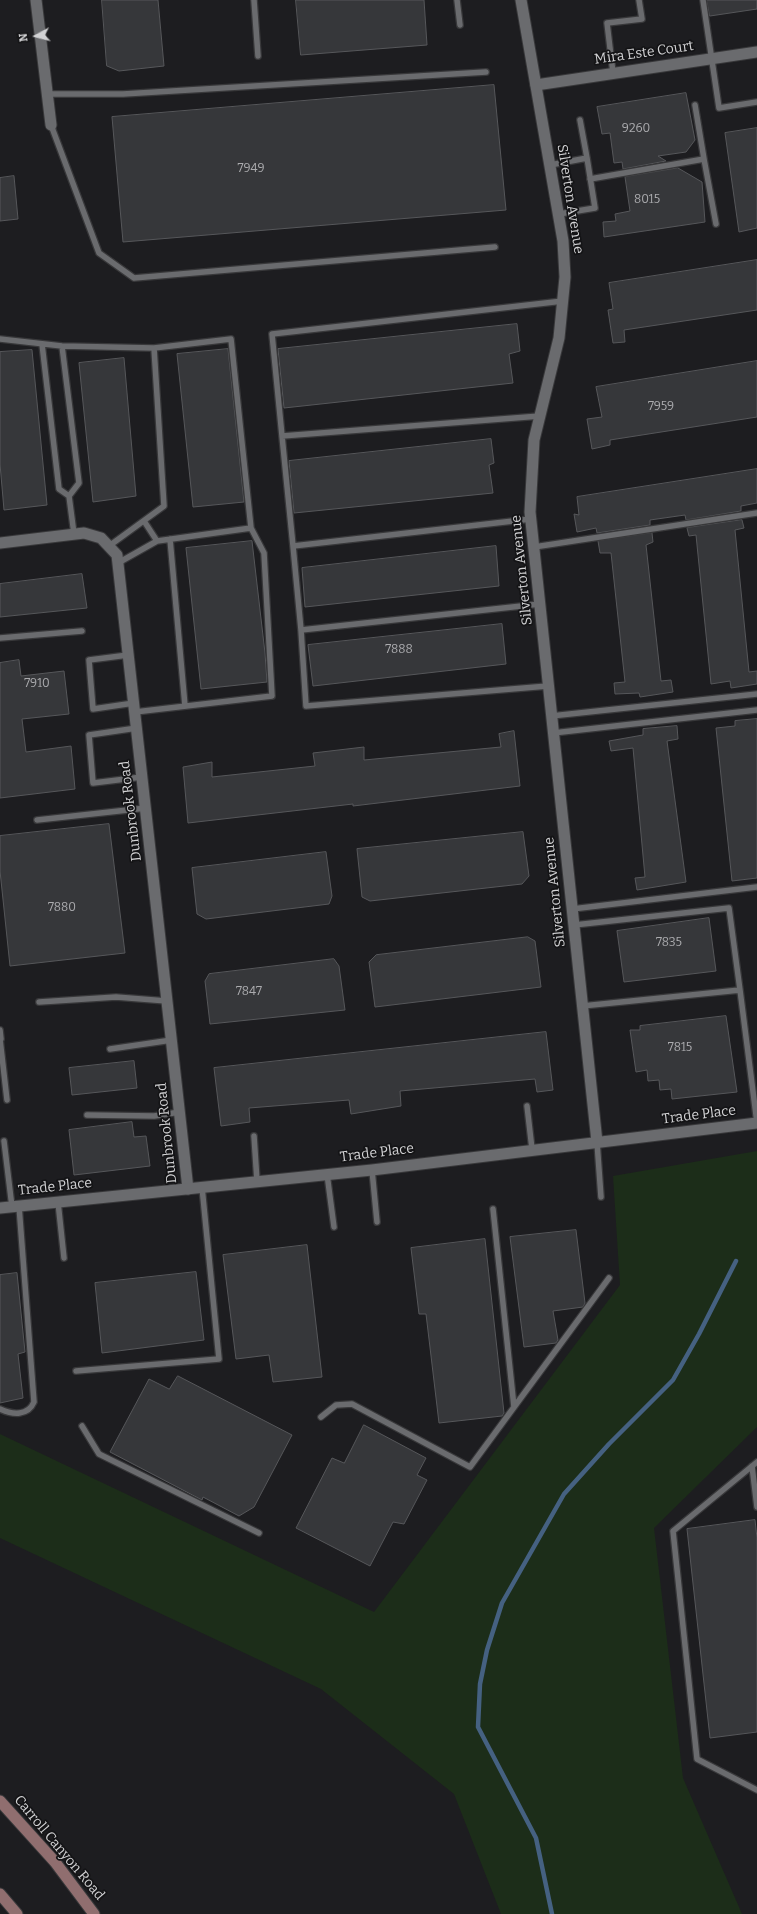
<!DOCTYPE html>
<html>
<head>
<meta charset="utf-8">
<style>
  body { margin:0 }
  #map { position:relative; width:757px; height:1914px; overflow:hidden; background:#1d1d20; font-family:Bitter,serif }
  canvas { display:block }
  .north { position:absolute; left:16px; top:16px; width:40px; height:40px; -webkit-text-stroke:3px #141416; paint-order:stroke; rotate:263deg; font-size:11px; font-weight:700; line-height:16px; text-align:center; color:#d2d2d4 }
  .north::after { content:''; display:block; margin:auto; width:14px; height:18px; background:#d2d2d4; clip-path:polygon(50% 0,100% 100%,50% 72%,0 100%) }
</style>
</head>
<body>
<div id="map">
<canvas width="757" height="1914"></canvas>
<div class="north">N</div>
</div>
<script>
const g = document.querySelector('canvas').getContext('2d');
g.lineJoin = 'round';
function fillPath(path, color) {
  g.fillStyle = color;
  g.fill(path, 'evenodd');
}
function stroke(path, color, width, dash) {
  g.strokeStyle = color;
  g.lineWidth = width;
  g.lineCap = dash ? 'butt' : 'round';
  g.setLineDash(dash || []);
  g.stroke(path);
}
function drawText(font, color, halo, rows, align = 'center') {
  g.font = font + ' Bitter,serif';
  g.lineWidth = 3.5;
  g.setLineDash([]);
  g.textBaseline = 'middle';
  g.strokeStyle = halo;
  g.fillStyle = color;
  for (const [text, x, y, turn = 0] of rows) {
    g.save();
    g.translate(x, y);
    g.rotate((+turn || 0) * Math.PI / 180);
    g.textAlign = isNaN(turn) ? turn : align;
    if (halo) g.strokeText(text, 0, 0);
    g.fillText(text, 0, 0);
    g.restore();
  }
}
fillPath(new Path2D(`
  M 757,1151 L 757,1427 L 654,1528 L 683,1778 L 742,1914 L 501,1914 L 454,1794 L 321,1689 L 0,1538 L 0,1434 L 374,1612 L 620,1285 L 613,1176 Z`), '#1c2d19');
stroke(new Path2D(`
  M 552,1914 L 536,1838 L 478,1727 L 480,1684 L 487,1650 L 502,1603 L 564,1494 L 609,1444 L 673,1380 L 699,1334 L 736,1261`), '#456181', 4.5);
const building = new Path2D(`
  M 102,0 L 158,0 L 164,66 L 119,71 L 107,66 Z
  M 296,0 L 424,0 L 427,45 L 301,55 Z
  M 707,0 L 757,0 L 757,9 L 710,16 Z
  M 494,85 L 506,210 L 123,242 L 112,117 Z
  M 686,93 L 695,140 L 686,152 L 658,156 L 666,161 L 623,169 L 622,162 L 614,163 L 610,133 L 602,134 L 597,107 Z
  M 757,128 L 757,228 L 739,232 L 725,133 Z
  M 678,168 L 702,182 L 705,222 L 604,237 L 603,222 L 616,221 L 615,214 L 630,211 L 625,177 Z
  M 14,176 L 18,219 L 0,221 L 0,178 Z
  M 757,260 L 757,310 L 624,330 L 625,342 L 613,343 L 608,310 L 613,309 L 609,283 Z
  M 517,324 L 520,351 L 509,354 L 513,383 L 284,408 L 278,349 Z
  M 228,349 L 244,502 L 193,507 L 177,354 Z
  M 32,350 L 47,505 L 4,510 L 0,464 L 0,352 Z
  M 124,358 L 136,496 L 93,502 L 79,363 Z
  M 757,361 L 757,417 L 610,440 L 610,445 L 592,449 L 587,419 L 602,417 L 596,387 Z
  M 491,439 L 494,463 L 489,465 L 493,493 L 294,513 L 289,461 Z
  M 757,469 L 757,503 L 741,506 L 741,511 L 686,520 L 685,515 L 650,520 L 650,525 L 597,533 L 596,528 L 577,532 L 574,514 L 579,515 L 577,497 Z
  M 742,520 L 744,528 L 735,530 L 749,672 L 757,671 L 757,684 L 731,688 L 730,681 L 711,684 L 696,535 L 689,536 L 687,528 Z
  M 652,533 L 653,542 L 646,545 L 661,681 L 671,680 L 673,692 L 640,697 L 639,693 L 615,694 L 614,683 L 625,682 L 611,553 L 600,553 L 598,541 Z
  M 252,541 L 265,653 L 267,682 L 201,689 L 186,548 Z
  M 496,546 L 499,586 L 305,607 L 302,568 Z
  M 82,574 L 87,608 L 0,617 L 0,584 Z
  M 502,624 L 506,664 L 313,686 L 308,645 Z
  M 19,660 L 21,676 L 64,671 L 69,714 L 22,719 L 26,752 L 71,746 L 75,789 L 0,798 L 0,663 Z
  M 757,719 L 757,878 L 732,881 L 716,728 L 735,726 L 735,721 Z
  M 677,726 L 678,739 L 667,741 L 686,882 L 637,890 L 635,878 L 645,877 L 633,748 L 611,751 L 609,741 L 643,735 L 643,729 Z
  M 514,731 L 520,786 L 353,806 L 353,804 L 188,823 L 183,767 L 212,762 L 212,777 L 315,766 L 313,753 L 364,747 L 364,760 L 501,747 L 499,734 Z
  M 109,824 L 125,953 L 10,966 L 0,871 L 0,836 Z
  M 523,832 L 529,876 L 522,884 L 370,901 L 362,897 L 357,849 Z
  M 326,852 L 332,896 L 329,904 L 206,919 L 197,914 L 192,868 Z
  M 709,918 L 716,971 L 624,982 L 617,931 Z
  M 528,937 L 535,941 L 541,987 L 375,1007 L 369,962 L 376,955 Z
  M 334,959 L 339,966 L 345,1010 L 210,1024 L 205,981 L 209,974 Z
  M 726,1016 L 737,1092 L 672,1099 L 671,1089 L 660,1090 L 659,1080 L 648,1081 L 647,1070 L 636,1072 L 630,1030 L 640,1030 L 640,1026 Z
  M 546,1032 L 553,1090 L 537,1092 L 535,1079 L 400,1091 L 401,1106 L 351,1114 L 349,1100 L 249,1108 L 250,1122 L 221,1126 L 214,1068 Z
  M 134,1061 L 137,1088 L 72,1095 L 69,1068 Z
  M 132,1122 L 134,1137 L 146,1136 L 150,1166 L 74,1175 L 69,1130 Z
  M 576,1230 L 585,1303 L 583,1307 L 553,1311 L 558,1340 L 556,1343 L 524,1347 L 510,1237 Z
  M 485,1239 L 504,1413 L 502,1416 L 439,1423 L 426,1314 L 419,1314 L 411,1248 Z
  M 307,1245 L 322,1377 L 273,1382 L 269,1355 L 236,1359 L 223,1255 Z
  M 196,1272 L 204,1340 L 102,1353 L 95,1283 Z
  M 17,1273 L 25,1352 L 18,1354 L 23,1398 L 0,1403 L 0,1275 Z
  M 178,1376 L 292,1435 L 254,1507 L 239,1516 L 203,1497 L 202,1500 L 110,1452 L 149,1379 L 169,1389 Z
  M 364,1425 L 426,1458 L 417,1475 L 427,1480 L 404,1524 L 393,1522 L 370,1566 L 296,1528 L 332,1458 L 344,1463 Z
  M 755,1520 L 757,1538 L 757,1732 L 710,1738 L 687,1529 Z`);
fillPath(building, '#36373a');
stroke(building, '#56575a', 1);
const service = new Path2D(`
  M 254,0 L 258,56
  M 457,0 L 460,25
  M 703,0 L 719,108 L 757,102
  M 613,73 L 607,23 L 642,19 L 639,0
  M 47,94 L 123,94 L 486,72
  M 580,120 L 587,158
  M 51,125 L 99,253 L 134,278 L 495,247
  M 704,159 L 716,224
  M 550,165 L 587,158 L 595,208 L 559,214
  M 590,179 L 704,159 L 695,105
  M 0,339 L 62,346 L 154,348 L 231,339 L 251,528 L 157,541 L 118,563
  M 42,344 L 59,489 L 69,496 L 79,483 L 62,346
  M 282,436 L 272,334 L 563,301
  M 69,496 L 74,534
  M 531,519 L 293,546 L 282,436 L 540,416
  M 144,521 L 157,541
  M 170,539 L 185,706
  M 109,546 L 164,506 L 154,348
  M 293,546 L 301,630
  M 534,547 L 757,513
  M 540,604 L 301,630 L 306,706 L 548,686
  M 0,638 L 82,631
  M 128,655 L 89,660 L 93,709 L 134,703
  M 135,712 L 272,696 L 264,553 L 251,528
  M 551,716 L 757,694
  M 137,728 L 89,735 L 93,783 L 142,777
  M 553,733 L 757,710
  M 37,820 L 146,808
  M 572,909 L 757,887
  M 574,925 L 729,908 L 740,990
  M 39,1002 L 116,997 L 167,1001
  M 582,1006 L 740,990 L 757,1123
  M 0,1030 L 1,1039
  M 0,1039 L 7,1100
  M 110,1049 L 172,1040
  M 527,1106 L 532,1149
  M 87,1115 L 154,1116 L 180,1112
  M 254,1136 L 257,1181
  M 4,1141 L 12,1207
  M 597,1142 L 601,1197
  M 372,1170 L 377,1222
  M 327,1174 L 334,1227
  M 58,1202 L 64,1258
  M 493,1209 L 514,1407
  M 76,1371 L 219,1359 L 202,1187
  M 0,1409 C 13,1415 28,1416 34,1402 L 19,1206
  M 321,1417 L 336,1405 L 352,1404 L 470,1467 L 609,1278
  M 82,1426 L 99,1454 L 259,1533
  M 757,1462 L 673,1531 L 697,1759 L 757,1790
  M 752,1466 L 757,1507`);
const minor = new Path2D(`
  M 36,0 L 51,125
  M 536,85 L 757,52
  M 0,543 L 84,533 L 101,538 L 117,555 L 188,1189`);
const tertiary = new Path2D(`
  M 521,0 L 563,241 L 565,277 L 559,338 L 534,440 L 530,512 L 597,1142
  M 0,1208 L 372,1170 L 757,1123`);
const secondary = new Path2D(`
  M 0,1801 L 55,1862 L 94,1914
  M 0,1894 L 17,1914`);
stroke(service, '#38383a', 8);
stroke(minor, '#38383a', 13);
stroke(tertiary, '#38383a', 13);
stroke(secondary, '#38383a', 13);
stroke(service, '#6a6b6e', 5.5);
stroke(minor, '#6a6b6e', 11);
stroke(tertiary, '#6a6b6e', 11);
stroke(secondary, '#906e6f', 11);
drawText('12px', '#ababae', null, [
  ["9260",636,129],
  ["7949",251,169],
  ["8015",647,200],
  ["7959",661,407],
  ["7888",399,650],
  ["7910",37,684],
  ["7880",62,908],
  ["7835",669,943],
  ["7847",249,992],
  ["7815",680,1048]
]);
drawText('14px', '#d2d2d4', '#141416', [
  ["Mira Este Court",644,53,-8],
  ["Silverton Avenue",570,199,81],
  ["Silverton Avenue",522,570,-96],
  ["Dunbrook Road",131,811,-97],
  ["Silverton Avenue",555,892,-96],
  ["Trade Place",699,1115,-7],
  ["Dunbrook Road",167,1133,-96],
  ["Trade Place",377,1153,-7],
  ["Trade Place",55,1187,-6],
  ["Carroll Canyon Road",59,1848,50]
]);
</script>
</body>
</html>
